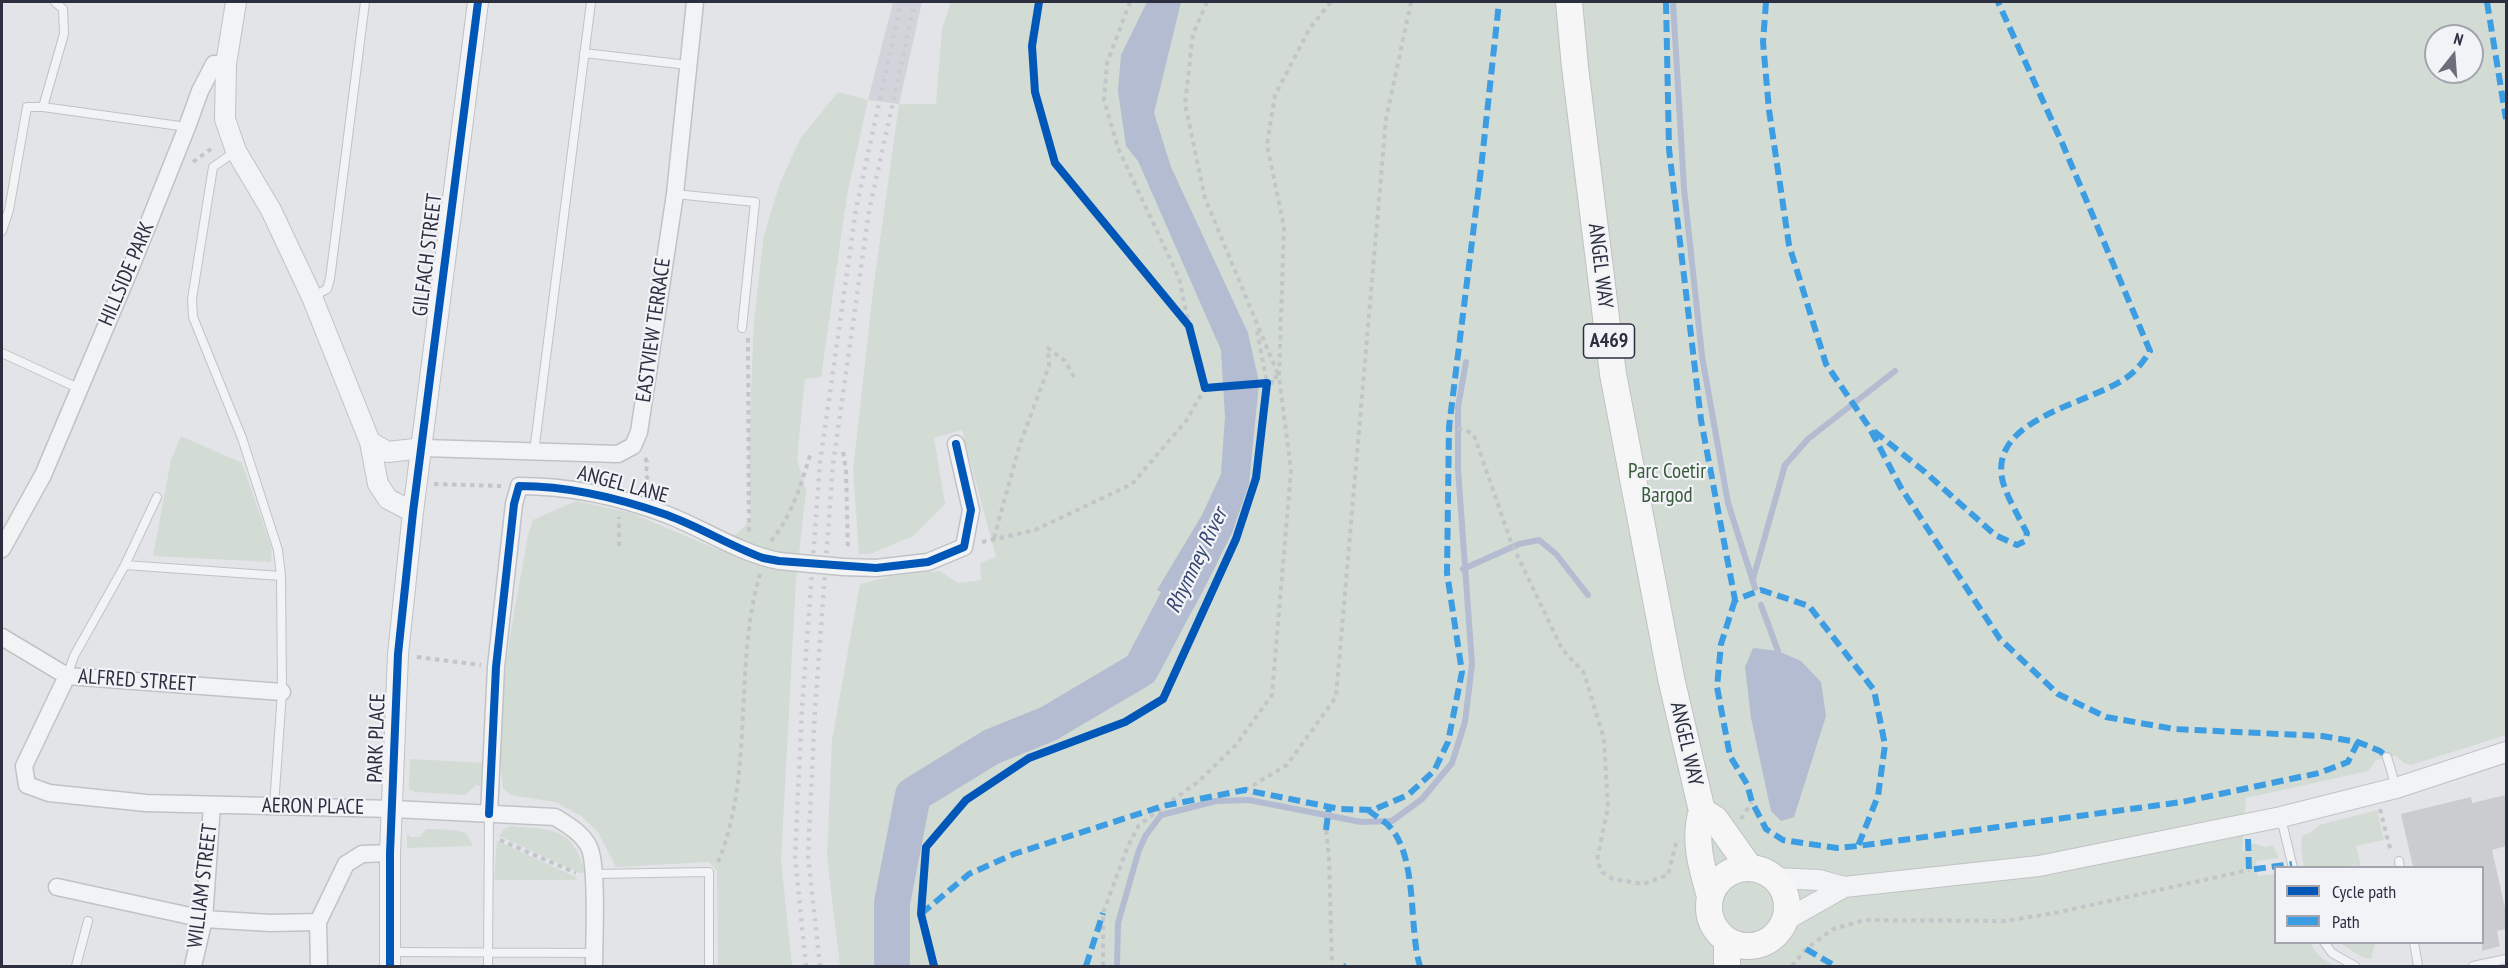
<!DOCTYPE html>
<html>
<head>
<meta charset="utf-8">
<style>
  body { margin:0 }
  #map { position:relative; width:2508px; height:968px; overflow:hidden; background:#e3e4e8; font-family:"PT Sans Narrow",sans-serif }
  canvas { display:block }
  .frame { position:absolute; inset:0; border:3px solid #2b2f40; pointer-events:none }
  .legend { position:absolute; left:2274px; top:866px; width:210px; height:78px; box-sizing:border-box; background:#f1f3f7; border:2px solid #a2a5ae; margin:0; padding:8px 10px; list-style:none; font-size:18px; color:#2b2f40 }
  .legend li { display:flex; align-items:center; gap:12px; height:30px }
  .legend b { width:30px; border:2px solid #a2a5ae }
  .north { position:absolute; left:2424px; top:24px; width:60px; height:60px; box-sizing:border-box; background:#f1f3f7; border:2px solid #a2a5ae; border-radius:50%; rotate:17deg; font-size:16px; font-weight:700; line-height:24px; text-align:center; color:#2b2f40 }
  .north::after { content:''; display:block; margin:auto; width:21px; height:27px; background:#6b6e7b; clip-path:polygon(50% 0,100% 100%,50% 72%,0 100%) }
</style>
</head>
<body>
<div id="map">
<canvas width="2508" height="968"></canvas>
<div class="frame"></div>
<ul class="legend">
<li><b style="height:8px;background:#0057b8"></b>Cycle path</li>
<li><b style="height:8px;background:#3d9de3"></b>Path</li>
</ul>
<div class="north">N</div>
</div>
<script>
const g = document.querySelector('canvas').getContext('2d');
g.lineJoin = 'round';
function fillPath(path, color) {
  g.fillStyle = color;
  g.fill(path, 'evenodd');
}
function stroke(path, color, width, dash) {
  g.strokeStyle = color;
  g.lineWidth = width;
  g.lineCap = dash ? 'butt' : 'round';
  g.setLineDash(dash || []);
  g.stroke(path);
}
function drawText(font, color, halo, rows, align = 'center') {
  g.font = font + ' "PT Sans Narrow",sans-serif';
  g.lineWidth = 4.5;
  g.setLineDash([]);
  g.textBaseline = 'middle';
  g.strokeStyle = halo;
  g.fillStyle = color;
  for (const [text, x, y, turn = 0] of rows) {
    g.save();
    g.translate(x, y);
    g.rotate((+turn || 0) * Math.PI / 180);
    g.textAlign = isNaN(turn) ? turn : align;
    if (halo) g.strokeText(text, 0, 0);
    g.fillText(text, 0, 0);
    g.restore();
  }
}
fillPath(new Path2D(`
  M 893,2 L 922,2 L 899,104 L 868,100 Z`), '#d2d3db');
fillPath(new Path2D(`
  M 951,2 L 2506,2 L 2506,735 L 2411,765 L 2404,763 L 2396,756 L 2376,760 L 2368,771 L 2246,798 L 2242,851 L 2251,850 L 2251,843 L 2267,847 L 2273,845 L 2279,858 L 2256,861 L 2258,876 L 2275,874 L 2276,942 L 2310,943 L 2318,955 L 2334,966 L 840,966 L 827,857 L 832,740 L 860,584 L 892,576 L 940,571 L 958,583 L 981,580 L 980,563 L 996,557 L 962,430 L 934,438 L 945,504 L 913,536 L 870,554 L 859,554 L 853,470 L 873,291 L 899,104 L 936,104 L 942,28 ZM 2436,36 L 2472,36 L 2472,72 L 2436,72 Z
  M 838,92 L 868,100 L 847,195 L 821,377 L 805,379 L 797,459 L 806,491 L 796,580 L 781,860 L 792,966 L 718,966 L 717,871 L 709,862 L 616,867 L 598,832 L 581,816 L 555,802 L 511,795 L 503,788 C 493,704 514,618 528,535 L 533,520 L 576,501 L 631,513 L 719,550 L 750,521 L 749,442 L 754,320 L 764,235 L 780,183 L 800,139 Z
  M 181,436 L 242,463 L 272,549 L 271,562 L 153,556 L 171,460 Z
  M 410,759 L 484,763 L 482,786 L 476,785 L 465,795 L 416,792 L 409,789 Z
  M 2377,810 L 2384,840 L 2356,846 L 2361,867 L 2353,865 L 2348,868 L 2304,867 L 2301,849 L 2302,836 L 2310,833 L 2319,825 Z
  M 510,826 C 555,830 571,826 586,873 L 580,873 L 499,836 L 503,830 Z
  M 426,829 L 453,830 L 466,833 L 473,846 L 407,848 L 407,833 L 410,837 L 420,837 Z
  M 497,841 L 576,877 L 577,880 L 494,880 Z
  M 2340,943 L 2375,943 L 2371,959 L 2362,957 Z`), '#d2dbd4');
fillPath(new Path2D(`
  M 1147,2 L 1181,2 L 1154,113 L 1171,167 L 1248,333 L 1259,382 L 1249,484 L 1232,533 L 1194,608 L 1157,590 L 1202,515 L 1221,474 L 1225,417 L 1221,350 L 1138,161 L 1126,146 L 1118,91 L 1121,55 Z
  M 1753,648 L 1778,651 L 1801,661 L 1821,682 L 1826,716 L 1794,817 L 1781,821 L 1771,811 L 1751,718 L 1745,667 Z`), '#b3bcd1');
stroke(new Path2D(`
  M 1673,2 L 1684,188 L 1702,356 L 1728,503 L 1755,588
  M 1463,569 L 1519,544 L 1539,540 L 1556,554 L 1588,595
  M 1753,579 L 1785,465 L 1808,439 L 1895,371
  M 1761,605 L 1778,651
  M 1117,966 L 1118,923 L 1139,850 L 1146,835 L 1161,815 L 1216,801 L 1249,800 L 1361,822 L 1392,821 L 1422,799 L 1452,763 L 1465,722 L 1472,664 L 1458,469 L 1458,407 L 1466,362`), '#b3bcd1', 6);
stroke(new Path2D(`
  M 892,966 L 892,903 L 913,795 L 991,747 L 1048,724 L 1141,669 L 1200,557`), '#b3bcd1', 36);
fillPath(new Path2D(`
  M 2506,795 L 2506,846 L 2492,850 L 2506,912 L 2506,929 L 2497,931 L 2500,946 L 2482,951 L 2482,867 L 2413,867 L 2401,814 L 2471,797 L 2472,803 Z`), '#cbccd0');
const service = new Path2D(`
  M 584,53 L 688,65
  M 43,107 L 64,34 L 63,9 L 55,2
  M 236,151 L 213,167 L 192,299 L 193,317 L 242,438 L 278,550 L 281,576 L 282,692 L 274,806
  M 675,194 L 755,202 L 742,328
  M 2,231 L 9,210 L 27,107 L 43,107 L 187,127
  M 312,297 L 327,289 L 330,279 L 365,2
  M 2,353 L 78,388
  M 534,452 L 591,2
  M 125,565 L 281,576
  M 67,676 L 74,656 L 125,565 L 157,497
  M 2387,757 L 2396,787
  M 2281,818 L 2293,868
  M 2399,861 L 2400,868
  M 594,874 L 709,872 L 709,966
  M 2324,942 L 2332,953 L 2355,966
  M 2414,942 L 2418,966
  M 390,952 L 594,953
  M 76,966 L 88,921
  M 488,966 L 489,814
  M 2473,966 L 2506,959`);
const minor = new Path2D(`
  M 423,448 L 618,454 L 633,446 L 639,432 L 675,194 L 695,2
  M 2,549 L 43,475 L 131,267 L 187,127 L 200,91 L 214,64 L 226,64
  M 843,567 L 876,568 L 928,562 L 964,547 L 971,510 L 956,444
  M 2,637 L 67,676 L 282,692
  M 67,676 L 24,766 L 27,785 L 49,793 L 146,803 L 393,809 L 555,817 C 568,825 582,833 589,847 C 598,865 594,942 594,966
  M 489,814 L 496,667 L 514,504 L 519,486 C 569,486 621,497 668,515 C 706,530 739,553 779,561
  M 57,887 L 204,919 L 270,923 L 318,922
  M 193,966 L 204,919 L 212,805
  M 319,966 L 318,922 L 346,864 L 362,854 L 390,853`);
const tertiary = new Path2D(`
  M 236,2 L 226,64 L 225,119 L 236,151 L 271,210 L 312,297 L 370,442 L 378,484 L 388,499 L 413,512
  M 370,442 L 388,452 L 423,448
  M 1774,878 L 1819,880 L 1844,887 L 2039,866 L 2281,817 L 2396,788 L 2506,752
  M 1786,920 L 1844,887
  M 390,966 L 390,853 L 398,654 L 413,512 L 478,2`);
const primary = new Path2D(`
  M 1569,2 L 1575,67 L 1613,374 L 1671,678 L 1702,811 C 1693,839 1702,869 1710,896
  M 1702,811 L 1715,819 L 1749,867
  M1709 907a39 39 0 1 1 78 0a39 39 0 1 1-78 0Z
  M 1727,966 L 1727,941`);
stroke(service, '#c1c2c6', 10);
stroke(minor, '#c1c2c6', 19);
stroke(tertiary, '#c1c2c6', 22);
stroke(primary, '#c0c1c5', 28);
stroke(new Path2D(`
  M 1130,2 L 1107,63 L 1104,100 L 1118,148 L 1179,278 L 1189,326
  M 1207,2 L 1193,34 L 1185,104 L 1205,198 L 1279,377 L 1272,377 L 1272,383 L 1267,383
  M 193,162 L 215,146
  M 1257,331 L 1267,383
  M 748,338 L 749,535
  M 1449,427 L 1466,430 L 1474,435 L 1511,542 L 1562,649 L 1584,673 L 1604,739 L 1608,807 L 1597,860 L 1602,872 L 1613,879 L 1643,884 L 1668,875 L 1676,843
  M 843,452 L 846,469 L 848,551
  M 645,458 L 647,462 L 646,475 L 654,493
  M 434,484 L 501,486
  M 994,538 L 1020,444 L 1049,366 L 1048,348 L 1065,361 L 1074,377
  M 771,541 C 791,518 802,482 811,452
  M 982,542 L 1035,530 L 1132,484 L 1186,421 L 1205,388 L 1189,326 L 1055,163 L 1035,92 L 1032,46 L 1039,2
  M 619,546 L 619,517
  M 417,657 L 481,665
  M 1245,790 L 1287,765 L 1336,697 L 1386,119 L 1411,2
  M 2380,809 L 2389,845 L 2392,851
  M 1741,819 L 1752,802
  M 1326,830 L 1329,858 L 1332,966
  M 500,840 L 576,873
  M 718,862 C 755,774 733,665 760,574
  M 1103,966 L 1103,913 L 1128,846 L 1139,825 L 1199,781 L 1236,745 L 1272,695 L 1291,470 L 1279,377 L 1284,227 L 1267,145 L 1275,95 L 1310,28 L 1331,2
  M 1792,966 L 1806,949 L 1833,929 L 1865,920 L 2005,921 L 2055,913 L 2249,870`), '#c4c5c9', 4, [4.5, 4.5]);
stroke(service, '#f2f3f5', 8);
stroke(minor, '#f2f3f5', 16);
stroke(tertiary, '#f2f3f5', 20);
stroke(primary, '#f6f6f7', 26);
stroke(new Path2D(`
  M 806,966 L 795,856 L 802,708 L 820,463 L 856,209 L 901,2
  M 820,966 L 808,856 L 815,709 L 833,464 L 869,211 L 915,2`), '#cccccf', 4.5, [3, 6]);
const minorBridge = new Path2D(`
  M 779,561 L 843,567`);
stroke(minorBridge, '#c1c2c6', 19, []);
stroke(minorBridge, '#f2f3f5', 16);
stroke(new Path2D(`
  M 1666,2 L 1669,149 L 1701,420 L 1735,600 L 1761,590 L 1809,606 L 1874,690 L 1885,745 L 1878,796 L 1858,846
  M 1766,2 L 1763,42 L 1769,110 L 1789,245 L 1826,364 L 1869,427 L 1901,488 L 2000,639 L 2058,694 L 2106,717 L 2174,729 L 2322,736 L 2358,742 L 2380,751 L 2387,757
  M 2487,2 L 2506,119
  M 1874,431 L 1925,472 L 1995,535 L 2017,545 L 2025,541 L 2027,533 C 2020,519 2004,492 2002,478 C 1991,418 2089,404 2126,378 C 2136,371 2144,361 2150,351 L 2063,145 L 1998,2
  M 1735,600 L 1721,644 L 1717,687 L 1730,756 L 1747,784 L 1752,802 L 1766,829 L 1783,840 L 1837,848 L 1858,846 L 2182,802 L 2319,773 L 2348,762 L 2358,742
  M 1368,810 C 1374,815 1381,819 1387,824 C 1419,854 1408,928 1420,966
  M 1326,830 L 1329,807
  M 2248,839 L 2249,870 L 2292,864
  M 921,914 L 969,874 L 1014,854 L 1163,806 L 1245,790 L 1340,809 L 1373,810 L 1408,795 L 1434,771 L 1448,742 L 1462,672 L 1447,573 L 1449,427 L 1481,169 L 1499,2
  M 1806,949 L 1835,966
  M 1343,965 L 1344,966
  M 1086,966 L 1103,913`), '#3d9de3', 6, [12, 6]);
stroke(new Path2D(`
  M 489,814 L 496,667 L 514,504 L 519,486 C 570,486 619,498 667,515 C 700,527 730,546 763,558 L 779,561 L 876,568 L 928,562 L 964,547 L 971,510 L 956,444
  M 390,966 L 390,853 L 398,654 L 413,512 L 478,2
  M 934,966 L 921,914 L 926,847 L 966,800 L 1029,758 L 1125,722 L 1163,699 L 1236,539 L 1256,478 L 1267,383 L 1205,388 L 1189,326 L 1055,163 L 1035,92 L 1032,46 L 1039,2`), '#0057b8', 8);
for (const [x, y, w] of [
  [1609,341,51]
]) {
  const box = new Path2D();
  box.roundRect(x - w / 2, y - 17, w, 34, 4.5);
  g.fillStyle = '#f1f3f7';
  g.fill(box);
  stroke(box, '#2b2f40', 1.5);
}
drawText('bold 20px', '#2b2f40', null, [
  ["A469",1609,341]
]);
drawText('21px', '#2b2f40', '#f1f3f7', [
  ["GILFACH STREET",428,255,-83],
  ["ANGEL WAY",1600,266,83],
  ["HILLSIDE PARK",127,274,-67],
  ["EASTVIEW TERRACE",654,330,-82],
  ["ANGEL LANE",623,485,15],
  ["ALFRED STREET",137,681,4],
  ["PARK PLACE",377,738,-88],
  ["ANGEL WAY",1686,744,77],
  ["AERON PLACE",313,807,1],
  ["WILLIAM STREET",203,886,-83]
]);
drawText('21px', '#395b39', '#f1f3f7', [
  ["Parc Coetir",1667,472],
  ["Bargod",1667,496]
]);
drawText('italic 22px', '#374772', '#f1f3f7', [
  ["Rhymney River",1197,561,-64]
]);
</script>
</body>
</html>
